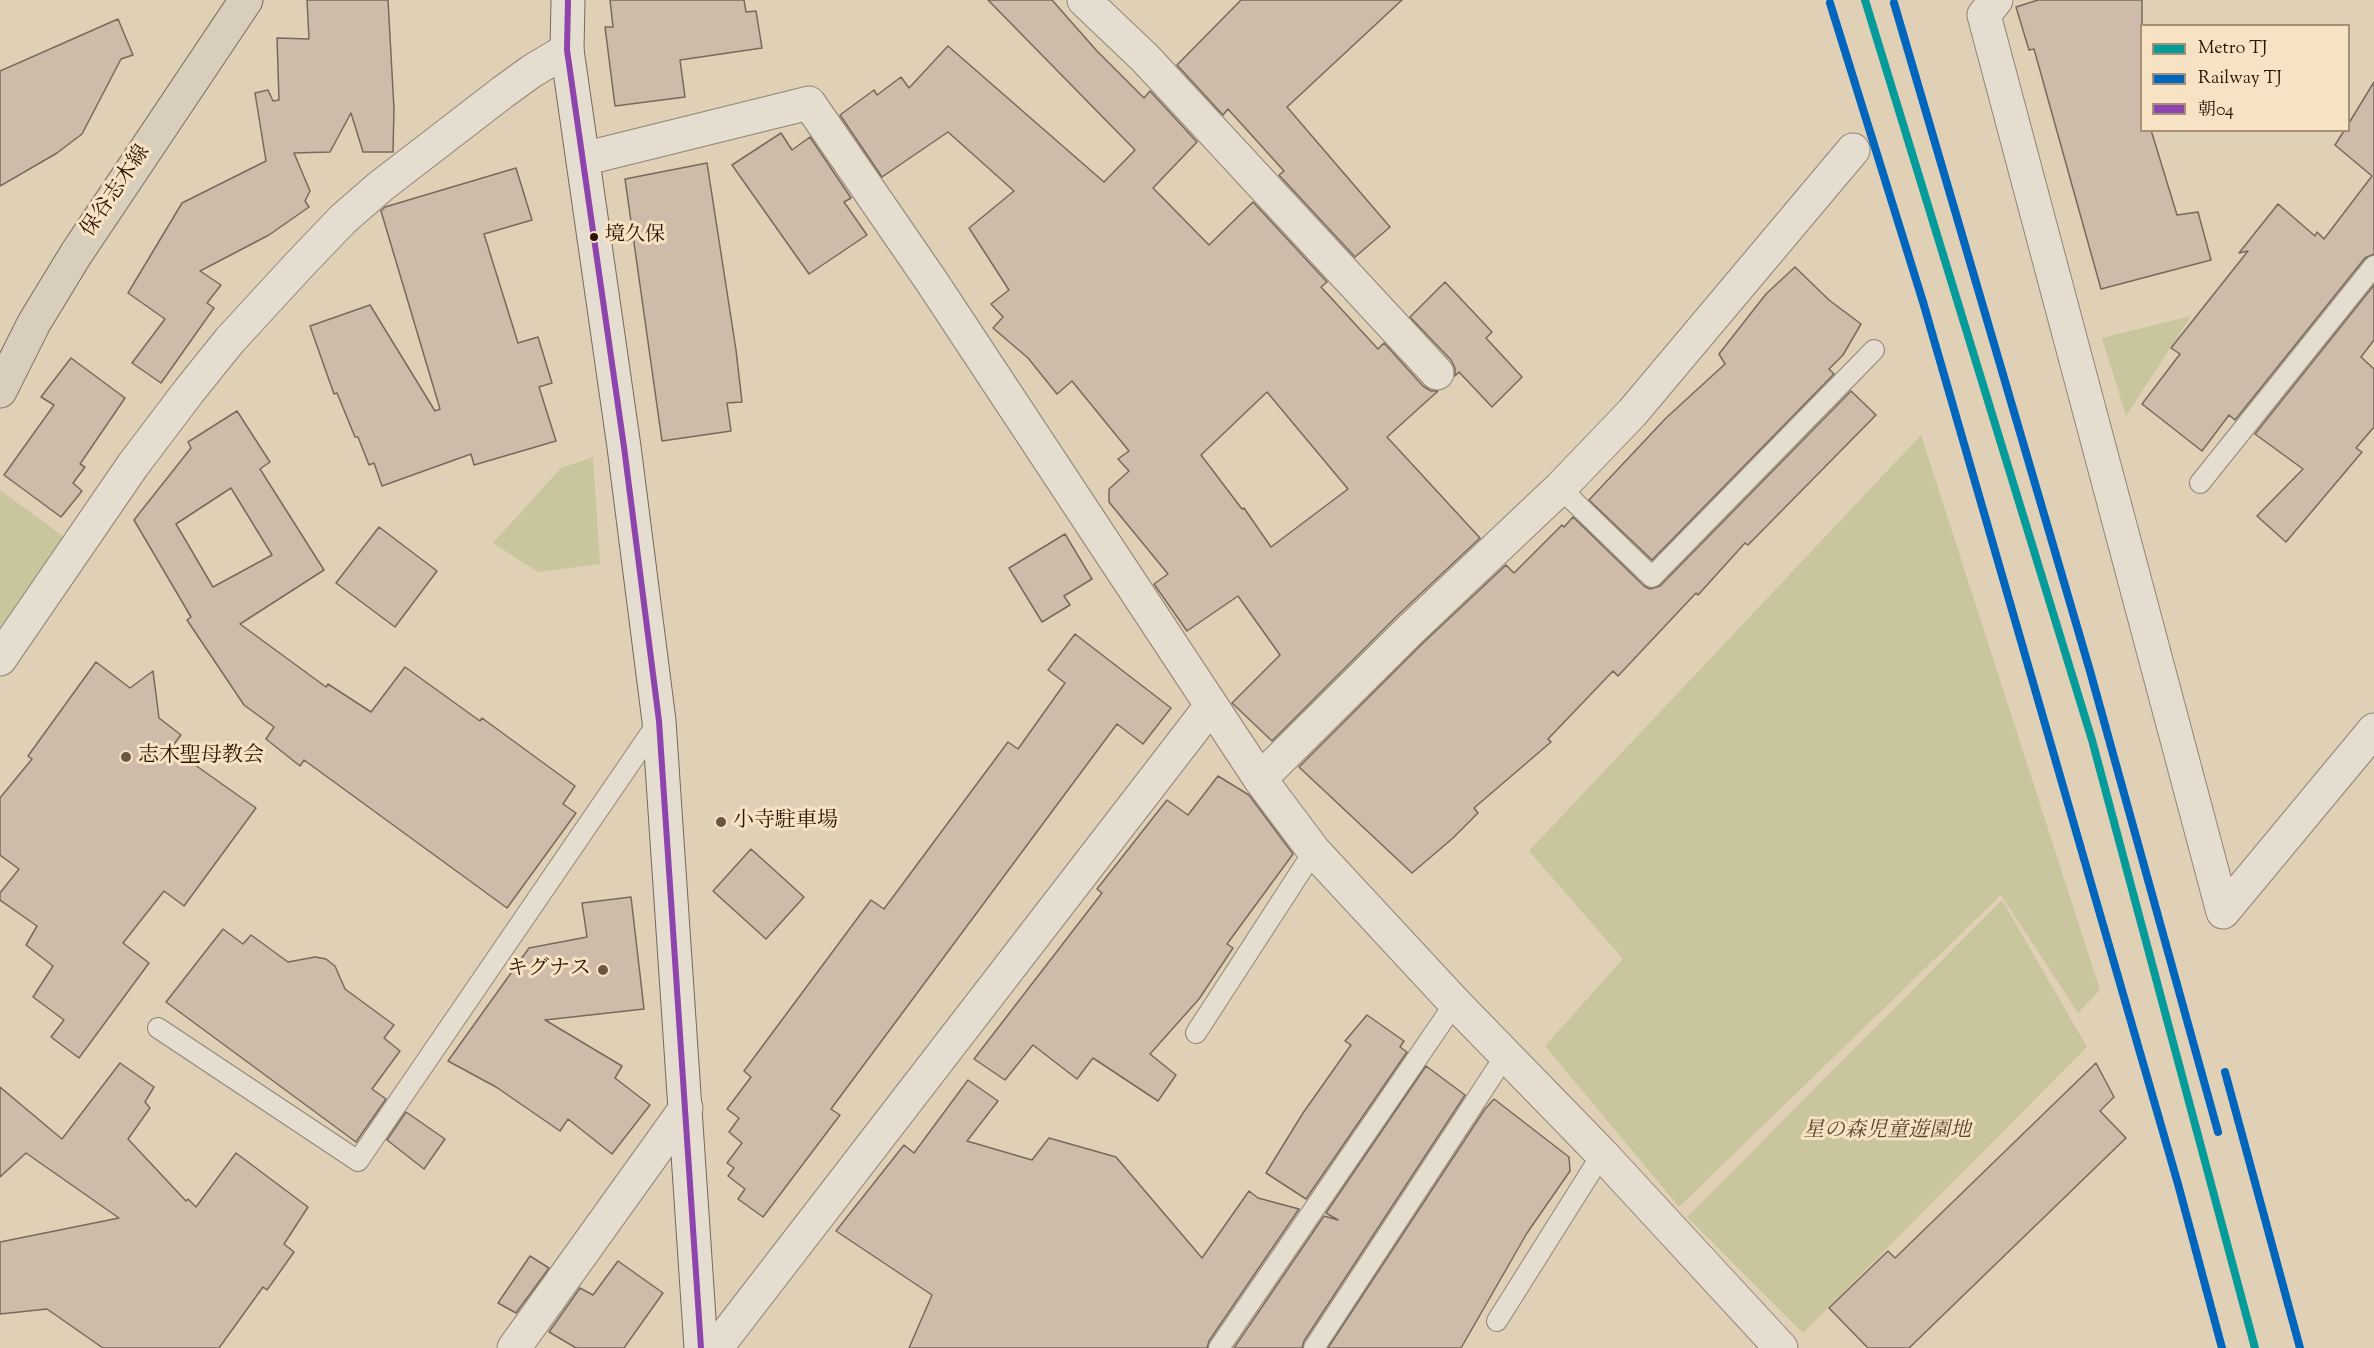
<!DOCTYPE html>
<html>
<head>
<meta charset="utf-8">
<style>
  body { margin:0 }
  #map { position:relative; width:2374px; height:1348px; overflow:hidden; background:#e0d0b6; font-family:"Sorts Mill Goudy","Noto Serif JP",serif }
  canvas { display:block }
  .legend { position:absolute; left:2140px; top:24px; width:210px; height:108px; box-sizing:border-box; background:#f7e2c4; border:2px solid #a69078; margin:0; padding:8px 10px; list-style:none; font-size:18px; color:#2c1406 }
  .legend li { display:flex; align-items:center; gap:12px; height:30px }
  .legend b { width:30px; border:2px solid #a69078 }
</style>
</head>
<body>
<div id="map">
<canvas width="2374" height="1348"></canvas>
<ul class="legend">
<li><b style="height:8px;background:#059b9a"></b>Metro TJ</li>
<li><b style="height:8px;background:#0065bd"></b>Railway TJ</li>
<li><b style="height:8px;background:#8e44ad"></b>朝04</li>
</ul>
</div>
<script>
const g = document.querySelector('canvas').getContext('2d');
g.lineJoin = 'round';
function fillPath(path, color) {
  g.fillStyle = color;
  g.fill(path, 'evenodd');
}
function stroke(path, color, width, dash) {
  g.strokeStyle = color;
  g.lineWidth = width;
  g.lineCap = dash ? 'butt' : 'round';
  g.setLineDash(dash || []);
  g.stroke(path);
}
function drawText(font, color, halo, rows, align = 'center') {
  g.font = font + ' "Sorts Mill Goudy","Noto Serif JP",serif';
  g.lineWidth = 6;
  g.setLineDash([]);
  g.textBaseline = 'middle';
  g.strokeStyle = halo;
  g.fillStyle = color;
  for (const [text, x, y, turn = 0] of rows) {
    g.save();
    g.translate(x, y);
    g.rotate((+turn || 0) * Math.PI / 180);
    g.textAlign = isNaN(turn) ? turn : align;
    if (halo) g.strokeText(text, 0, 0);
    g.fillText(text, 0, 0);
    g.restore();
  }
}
fillPath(new Path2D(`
  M 2191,316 L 2126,416 L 2102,338 Z
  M 1921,435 L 2100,990 L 2078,1013 L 2001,895 L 1679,1207 L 1545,1046 L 1623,959 L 1529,851 Z
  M 593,457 L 600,564 L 538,572 L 493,543 L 561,468 Z
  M 0,490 L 68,540 L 0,628 Z
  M 2002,900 L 2087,1047 L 1803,1333 L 1687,1217 Z`), '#c9c69d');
const building = new Path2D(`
  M 307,0 L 388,0 L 394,109 L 393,152 L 363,152 L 351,113 L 330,152 L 294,153 L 310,191 L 305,201 L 309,207 L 269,235 L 200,271 L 221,285 L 207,303 L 214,308 L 161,383 L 132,363 L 165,319 L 128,293 L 182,203 L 266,161 L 255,93 L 268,90 L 273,101 L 279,100 L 277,38 L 309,39 Z
  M 610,0 L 744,0 L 746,12 L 756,11 L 762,48 L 680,60 L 685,97 L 615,106 L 605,27 L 613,27 Z
  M 988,0 L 1052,0 L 1096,50 L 1144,98 L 1150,91 L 1197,142 L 1153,188 L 1209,245 L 1253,202 L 1327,282 L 1321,287 L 1378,349 L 1384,343 L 1423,386 L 1431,391 L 1438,391 L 1387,437 L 1480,538 L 1397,616 L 1272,741 L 1232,703 L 1280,655 L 1238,596 L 1187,631 L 1154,584 L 1168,574 L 1109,502 L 1109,489 L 1129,471 L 1118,459 L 1129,451 L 1072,381 L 1057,394 L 1028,358 L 993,328 L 1003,317 L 991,304 L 1009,290 L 969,228 L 1014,191 L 948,132 L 882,177 L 840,115 L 874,90 L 877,95 L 901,77 L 909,88 L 948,46 L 1104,182 L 1135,150 ZM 1267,392 L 1348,489 L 1271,547 L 1244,508 L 1242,509 L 1201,455 Z
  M 1241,0 L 1402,0 L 1287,107 L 1390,227 L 1355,257 L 1279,175 L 1284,171 L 1228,109 L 1223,115 L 1177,65 Z
  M 2038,0 L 2142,0 L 2142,130 L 2151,130 L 2177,215 L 2198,212 L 2211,260 L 2101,289 L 2034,49 L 2029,50 L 2016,7 Z
  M 118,19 L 133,55 L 121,59 L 82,134 L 57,153 L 0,186 L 0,71 Z
  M 2374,82 L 2374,254 L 2365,258 L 2235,420 L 2229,415 L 2202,451 L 2142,404 L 2180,354 L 2171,348 L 2248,251 L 2239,253 L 2278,204 L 2315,236 L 2317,232 L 2324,239 L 2372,176 L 2335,145 L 2344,131 L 2349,130 L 2349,123 Z
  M 781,133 L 792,150 L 810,137 L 851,198 L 844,202 L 867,235 L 809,274 L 732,165 Z
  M 707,163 L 736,350 L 742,402 L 727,403 L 731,431 L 662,441 L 625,179 Z
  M 516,168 L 532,220 L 484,234 L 518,343 L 538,337 L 552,383 L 539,387 L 556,441 L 474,465 L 471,454 L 382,486 L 374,463 L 369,465 L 358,437 L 355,437 L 337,393 L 334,394 L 310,326 L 370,305 L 435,411 L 440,409 L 381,211 L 385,207 Z
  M 1795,267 L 1829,300 L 1861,324 L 1843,355 L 1829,369 L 1834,374 L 1652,560 L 1589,500 L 1666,418 L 1725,364 L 1719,354 L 1766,294 Z
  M 1445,282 L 1492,332 L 1486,338 L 1522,377 L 1492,407 L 1459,372 L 1455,376 L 1455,368 L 1451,360 L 1410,317 Z
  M 2374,285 L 2374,340 L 2361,357 L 2374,369 L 2374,427 L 2356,448 L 2362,452 L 2286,542 L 2257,516 L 2303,469 L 2255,434 Z
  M 71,358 L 125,398 L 80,464 L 85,467 L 73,483 L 82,491 L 61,517 L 4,475 L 54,405 L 41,397 Z
  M 1851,391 L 1876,415 L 1748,545 L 1745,543 L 1698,595 L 1696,593 L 1618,676 L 1613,671 L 1548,739 L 1551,742 L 1474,808 L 1478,813 L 1453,838 L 1412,873 L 1299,767 L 1423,643 L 1506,565 L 1514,573 L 1562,525 L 1564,527 L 1573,517 L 1644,586 L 1650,589 L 1660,586 Z
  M 237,411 L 270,462 L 260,469 L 324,570 L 240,624 L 326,687 L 328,684 L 371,712 L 405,667 L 480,721 L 482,718 L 575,786 L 563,804 L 576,813 L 507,908 L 304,760 L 300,766 L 266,739 L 274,727 L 244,705 L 187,620 L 191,617 L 134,520 L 191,448 L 188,442 ZM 231,488 L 272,555 L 213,587 L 176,524 Z
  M 379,527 L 437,571 L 395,627 L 336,583 Z
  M 1065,534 L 1092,579 L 1064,596 L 1070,605 L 1042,622 L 1009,568 Z
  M 1075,634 L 1171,708 L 1143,744 L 1117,724 L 831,1109 L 840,1115 L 763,1217 L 738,1199 L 745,1189 L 728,1176 L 734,1168 L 727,1163 L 742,1143 L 729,1132 L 739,1118 L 727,1109 L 751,1077 L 744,1071 L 871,900 L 884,909 L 1008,742 L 1018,749 L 1065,683 L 1048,670 Z
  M 96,662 L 130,688 L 153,671 L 159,718 L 181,735 L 171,748 L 256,808 L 184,906 L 164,891 L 123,943 L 149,963 L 79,1058 L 51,1037 L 64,1020 L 33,997 L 53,966 L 26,945 L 37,926 L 0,900 L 0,893 L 19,869 L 0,855 L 0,798 L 32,759 L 28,756 Z
  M 1218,776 L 1249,795 L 1293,854 L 1227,944 L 1233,948 L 1199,999 L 1150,1054 L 1176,1075 L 1158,1101 L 1093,1058 L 1077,1079 L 1033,1045 L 1005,1080 L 974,1059 L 1102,893 L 1097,889 L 1167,800 L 1188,815 Z
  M 751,849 L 804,897 L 766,939 L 713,891 Z
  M 631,897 L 644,1009 L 545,1020 L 622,1066 L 615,1078 L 650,1105 L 612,1154 L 568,1119 L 560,1131 L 496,1087 L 448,1061 L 529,948 L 587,937 L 582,903 Z
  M 223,929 L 243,944 L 251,935 L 288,962 L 315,957 L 326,959 L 335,966 L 345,989 L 394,1025 L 384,1038 L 400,1051 L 372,1089 L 386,1099 L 356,1142 L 166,1002 Z
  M 1367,1015 L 1404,1041 L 1400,1047 L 1407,1052 L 1306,1199 L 1266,1173 L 1303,1113 L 1351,1045 L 1345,1041 Z
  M 120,1063 L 154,1087 L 145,1102 L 150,1108 L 128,1139 L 186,1201 L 188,1199 L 196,1207 L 236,1153 L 308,1207 L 284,1244 L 294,1252 L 267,1290 L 263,1287 L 219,1348 L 103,1348 L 47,1309 L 0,1314 L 0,1242 L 119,1218 L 26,1153 L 0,1177 L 0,1087 L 62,1139 Z
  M 2096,1063 L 2114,1097 L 2100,1111 L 2126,1138 L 1909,1348 L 1868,1348 L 1829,1308 L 1888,1251 L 1895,1258 Z
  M 1426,1066 L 1465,1095 L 1304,1341 L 1302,1348 L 1234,1348 L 1324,1216 L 1338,1220 L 1326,1213 Z
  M 968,1080 L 998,1101 L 967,1141 L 1032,1160 L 1049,1138 L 1116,1157 L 1202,1258 L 1249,1191 L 1258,1198 L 1299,1209 L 1209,1341 L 1207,1348 L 909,1348 L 932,1295 L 836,1231 L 904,1145 L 914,1153 Z
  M 1494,1099 L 1569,1157 L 1570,1171 L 1527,1233 L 1461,1348 L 1328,1348 L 1485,1109 Z
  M 406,1112 L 445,1139 L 424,1169 L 387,1140 Z
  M 530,1256 L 549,1268 L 516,1313 L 498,1303 Z
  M 618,1261 L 663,1293 L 624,1348 L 576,1348 L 549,1332 L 580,1288 L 593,1295 Z`);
fillPath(building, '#cfbba9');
stroke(building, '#766a5c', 1.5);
const lane = new Path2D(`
  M 2200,483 L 2374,266
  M 1560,488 L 1652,577 L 1874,350
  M 158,1028 L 358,1161 L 659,721
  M 1196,1033 L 1314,851
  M 1497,1321 L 1602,1154
  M 1219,1348 L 1455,1003
  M 1314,1348 L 1505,1056`);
const street = new Path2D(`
  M 1084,0 L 1145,58 L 1437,373
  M 1996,0 L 1984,15 L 2223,912 L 2374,730
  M 583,159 L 809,103 L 932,282 L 1260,779 L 1314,851 L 1455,1003 L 1602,1154 L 1781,1348
  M 0,659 L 133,465 L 189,391 L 230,340 L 300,264 L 343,219 L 381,186 L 503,92 L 532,71 L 567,50
  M 1260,779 L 1410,630 L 1560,488 L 1632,413 L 1853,150
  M 514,1348 L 686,1108
  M 716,1348 L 1211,706`);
const secondary = new Path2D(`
  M 568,0 L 567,50 L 624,447 L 659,721 L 701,1348`);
const primary = new Path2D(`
  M 0,391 L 34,323 L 76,254 L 246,0`);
stroke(lane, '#908474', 22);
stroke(street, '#908474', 35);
stroke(secondary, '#766a5c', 35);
stroke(primary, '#766a5c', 35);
stroke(lane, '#e5ddd0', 20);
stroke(street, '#e5ddd0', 33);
stroke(secondary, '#e5ddd0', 33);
stroke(primary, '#d9cdbb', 33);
stroke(new Path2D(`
  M 568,0 L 567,50 L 624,447 L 659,721 L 701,1348`), '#8e44ad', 6);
stroke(new Path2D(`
  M 1830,3 L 1923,302 L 2178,1184 L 2222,1348
  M 1894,3 L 2090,671 L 2218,1132
  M 2225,1072 L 2300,1348`), '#0065bd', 8);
stroke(new Path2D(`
  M 1865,0 L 2092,740 L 2255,1348`), '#059b9a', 8);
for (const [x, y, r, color] of [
  [594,237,5,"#2c1406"],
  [126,757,6,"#6b5644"],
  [721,822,6,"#6b5644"],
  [603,970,6,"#6b5644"]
]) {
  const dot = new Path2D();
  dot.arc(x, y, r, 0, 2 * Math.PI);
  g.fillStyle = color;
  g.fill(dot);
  stroke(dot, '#f7e2c4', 2);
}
drawText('20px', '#2c1406', '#f7e2c4', [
  ["境久保",605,237]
], 'left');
drawText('21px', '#2c1406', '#f7e2c4', [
  ["保谷志木線",117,192,-56]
]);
drawText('21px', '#2c1406', '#f7e2c4', [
  ["志木聖母教会",138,757],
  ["小寺駐車場",733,822],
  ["キグナス",591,970,"right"]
], 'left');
drawText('italic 21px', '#56472d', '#f7e2c4', [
  ["星の森児童遊園地",1887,1132]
]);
</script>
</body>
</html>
